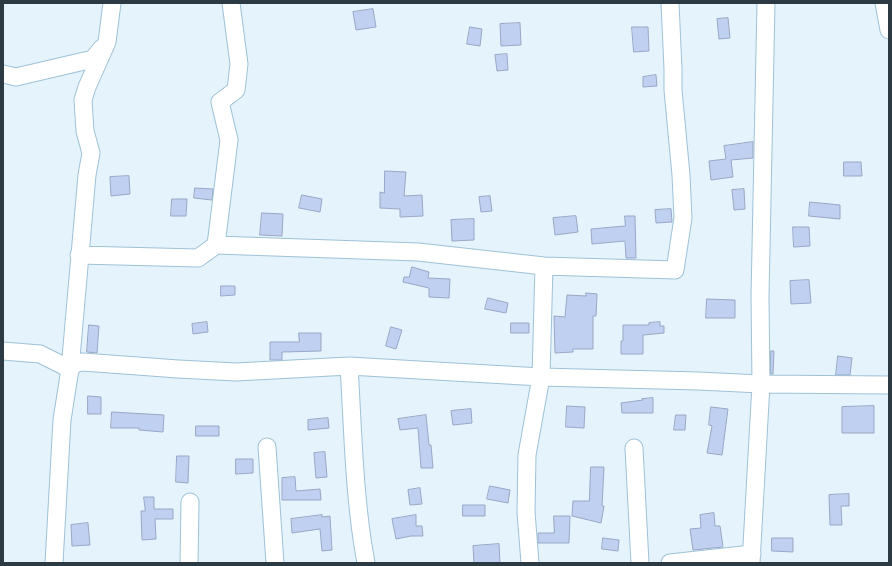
<!DOCTYPE html>
<html>
<head>
<meta charset="utf-8">
<style>
  body { margin:0 }
  #map { position:relative; width:892px; height:566px; overflow:hidden; background:#e5f3fc; font-family:"Source Sans 3",sans-serif }
  canvas { display:block }
  .frame { position:absolute; inset:0; border:4px solid #2c3b43; pointer-events:none }
</style>
</head>
<body>
<div id="map">
<canvas width="892" height="566"></canvas>
<div class="frame"></div>
</div>
<script>
const g = document.querySelector('canvas').getContext('2d');
g.lineJoin = 'round';
function fillPath(path, color) {
  g.fillStyle = color;
  g.fill(path, 'evenodd');
}
function stroke(path, color, width, dash) {
  g.strokeStyle = color;
  g.lineWidth = width;
  g.lineCap = dash ? 'butt' : 'round';
  g.setLineDash(dash || []);
  g.stroke(path);
}
const building = new Path2D(`
  M 373,9 L 376,27 L 356,30 L 353,12 Z
  M 728,18 L 730,38 L 719,39 L 717,19 Z
  M 520,23 L 521,45 L 501,46 L 500,24 Z
  M 470,27 L 482,29 L 480,46 L 467,44 Z
  M 632,27 L 648,27 L 649,51 L 634,52 Z
  M 507,54 L 508,70 L 497,71 L 495,55 Z
  M 656,75 L 657,86 L 643,87 L 643,77 Z
  M 753,142 L 753,158 L 731,160 L 733,177 L 711,180 L 709,161 L 726,159 L 724,146 Z
  M 844,162 L 861,162 L 862,176 L 844,176 Z
  M 385,171 L 406,172 L 404,196 L 422,195 L 423,216 L 400,217 L 400,209 L 380,208 L 380,192 L 384,193 Z
  M 129,176 L 130,194 L 111,196 L 110,177 Z
  M 195,188 L 213,189 L 212,200 L 194,198 Z
  M 744,189 L 745,209 L 734,210 L 732,190 Z
  M 302,195 L 322,199 L 320,212 L 299,208 Z
  M 490,196 L 492,211 L 481,212 L 479,197 Z
  M 172,199 L 187,199 L 186,216 L 171,216 Z
  M 810,202 L 840,205 L 840,219 L 809,216 Z
  M 671,209 L 672,222 L 656,223 L 655,210 Z
  M 262,213 L 283,214 L 282,236 L 260,235 Z
  M 576,216 L 578,232 L 555,235 L 553,218 Z
  M 625,216 L 635,216 L 636,258 L 626,258 L 625,241 L 592,244 L 591,229 L 625,226 Z
  M 474,219 L 474,240 L 452,241 L 451,220 Z
  M 793,227 L 809,227 L 810,246 L 794,247 Z
  M 412,267 L 429,272 L 428,278 L 450,279 L 449,298 L 429,297 L 429,288 L 403,282 L 404,277 L 409,277 Z
  M 809,280 L 811,303 L 791,304 L 790,281 Z
  M 221,286 L 235,286 L 235,295 L 221,296 Z
  M 586,293 L 597,294 L 596,316 L 593,316 L 593,349 L 573,349 L 573,352 L 555,353 L 554,316 L 565,317 L 567,295 L 586,296 Z
  M 488,298 L 508,303 L 506,313 L 485,309 Z
  M 707,299 L 735,300 L 735,318 L 706,318 Z
  M 207,322 L 208,332 L 193,334 L 192,324 Z
  M 660,322 L 660,326 L 664,326 L 664,333 L 643,335 L 643,354 L 621,354 L 621,341 L 623,341 L 623,325 L 649,325 L 649,323 Z
  M 511,323 L 529,323 L 529,333 L 511,333 Z
  M 89,325 L 99,326 L 97,353 L 87,352 Z
  M 391,327 L 402,330 L 396,349 L 386,346 Z
  M 299,333 L 321,333 L 321,351 L 282,352 L 282,360 L 270,360 L 270,342 L 299,342 Z
  M 771,351 L 774,351 L 773,374 L 771,374 Z
  M 838,356 L 852,358 L 850,375 L 836,375 Z
  M 88,396 L 101,397 L 101,414 L 88,414 Z
  M 653,398 L 653,413 L 622,413 L 621,403 L 643,400 L 642,399 Z
  M 567,406 L 585,407 L 584,428 L 566,427 Z
  M 874,406 L 874,433 L 842,433 L 842,407 Z
  M 711,407 L 728,409 L 722,455 L 707,453 L 712,426 L 709,425 Z
  M 471,409 L 472,423 L 453,425 L 451,411 Z
  M 112,412 L 164,415 L 163,432 L 139,430 L 139,428 L 111,428 Z
  M 426,415 L 429,445 L 431,445 L 433,468 L 421,468 L 418,428 L 400,430 L 398,419 Z
  M 676,415 L 686,415 L 685,430 L 674,430 Z
  M 328,418 L 329,428 L 308,430 L 308,420 Z
  M 196,426 L 219,426 L 219,436 L 196,436 Z
  M 325,452 L 327,477 L 316,478 L 314,453 Z
  M 177,456 L 189,456 L 188,483 L 176,482 Z
  M 236,459 L 253,459 L 253,473 L 236,474 Z
  M 591,467 L 604,467 L 602,506 L 604,506 L 601,523 L 572,516 L 573,501 L 589,501 Z
  M 295,477 L 296,491 L 320,489 L 321,500 L 282,500 L 282,478 Z
  M 490,486 L 510,490 L 508,503 L 487,499 Z
  M 420,488 L 422,504 L 410,505 L 408,490 Z
  M 849,494 L 849,506 L 841,506 L 842,525 L 830,525 L 829,495 Z
  M 144,497 L 154,497 L 154,509 L 173,509 L 173,519 L 155,519 L 156,539 L 142,540 L 141,511 L 145,511 Z
  M 463,505 L 485,505 L 485,516 L 463,516 Z
  M 714,513 L 715,526 L 720,526 L 723,547 L 693,550 L 690,529 L 701,528 L 700,515 Z
  M 322,515 L 322,517 L 330,516 L 332,550 L 322,551 L 320,529 L 292,533 L 291,519 Z
  M 416,515 L 416,526 L 422,526 L 423,536 L 411,536 L 396,539 L 392,519 Z
  M 554,516 L 570,516 L 569,543 L 538,543 L 538,533 L 554,533 Z
  M 88,523 L 90,545 L 72,546 L 71,525 Z
  M 603,538 L 619,540 L 618,551 L 602,549 Z
  M 772,538 L 793,538 L 793,552 L 772,551 Z
  M 499,544 L 500,563 L 474,563 L 473,546 Z`);
fillPath(building, '#c0d0f0');
stroke(building, '#98a7c5', 1);
const minor = new Path2D(`
  M 884,3 L 889,30
  M 3,74 L 16,77 L 93,59 L 102,48
  M 216,245 L 229,140 L 220,102 L 236,90 L 239,64 L 231,3
  M 79,255 L 198,258 L 216,245 L 418,252 L 544,266 L 675,270 L 683,218 L 681,175 L 673,90 L 673,69 L 670,3
  M 3,351 L 40,354 L 70,369 L 87,175 L 91,153 L 85,131 L 83,100 L 87,87 L 107,42 L 112,3
  M 349,366 C 353,431 354,499 366,563
  M 267,447 L 275,563
  M 634,448 L 640,563
  M 54,563 L 62,420 L 70,369 L 76,363 L 83,362 L 178,369 L 236,372 L 349,366 L 541,377 L 698,381 L 761,384 L 889,385
  M 189,563 L 190,502
  M 530,563 L 526,512 L 527,455 L 541,377 L 544,266
  M 670,563 L 752,554
  M 751,563 L 761,384 L 760,297 L 766,3`);
stroke(minor, '#9ec2d6', 19);
stroke(minor, '#fff', 17);
</script>
</body>
</html>
